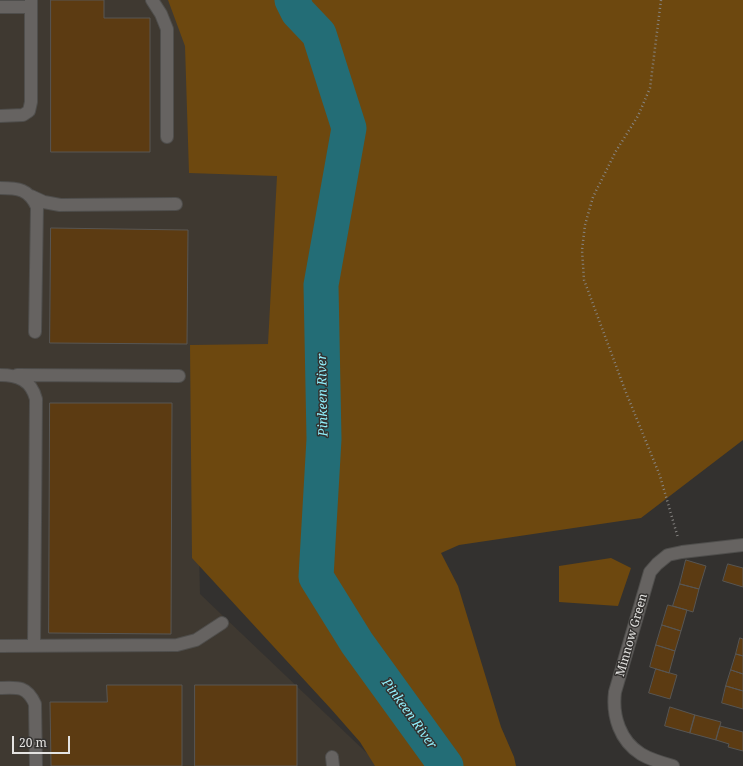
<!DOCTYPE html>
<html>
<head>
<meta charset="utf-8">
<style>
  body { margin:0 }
  #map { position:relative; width:743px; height:766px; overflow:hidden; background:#33312f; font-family:"Noto Serif",serif }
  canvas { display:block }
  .scale { position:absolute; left:12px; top:736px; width:58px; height:18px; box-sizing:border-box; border:2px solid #e4e3e1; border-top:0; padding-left:5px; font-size:12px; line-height:14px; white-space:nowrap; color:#e4e3e1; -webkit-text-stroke:3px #33312f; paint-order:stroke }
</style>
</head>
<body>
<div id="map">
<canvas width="743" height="766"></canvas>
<div class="scale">20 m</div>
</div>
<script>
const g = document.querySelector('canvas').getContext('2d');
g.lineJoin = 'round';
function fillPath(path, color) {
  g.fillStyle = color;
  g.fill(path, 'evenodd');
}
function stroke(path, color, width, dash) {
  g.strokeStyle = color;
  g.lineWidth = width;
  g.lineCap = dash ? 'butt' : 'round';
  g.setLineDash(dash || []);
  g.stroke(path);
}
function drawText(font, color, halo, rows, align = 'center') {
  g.font = font + ' "Noto Serif",serif';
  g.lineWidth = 3;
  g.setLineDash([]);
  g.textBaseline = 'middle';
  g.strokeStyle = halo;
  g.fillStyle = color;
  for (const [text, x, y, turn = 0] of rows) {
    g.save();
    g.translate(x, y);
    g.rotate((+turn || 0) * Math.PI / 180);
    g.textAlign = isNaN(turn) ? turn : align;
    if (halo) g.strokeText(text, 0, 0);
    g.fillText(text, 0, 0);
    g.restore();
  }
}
fillPath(new Path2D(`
  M 0,0 L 372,0 L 274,348 L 194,352 L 200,594 L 371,757 L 376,766 L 0,766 Z`), '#3f3931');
fillPath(new Path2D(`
  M 168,0 L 743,0 L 743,440 L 641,518 L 459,545 L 441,553 L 458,586 L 501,727 L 514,757 L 516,766 L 375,766 L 360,742 L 331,709 L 192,558 L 190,345 L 268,344 L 277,176 L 189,173 L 185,46 Z
  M 611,558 L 631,568 L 618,606 L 559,602 L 559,566 Z`), '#6d480f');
stroke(new Path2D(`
  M 292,0 L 298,12 L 319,34 L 349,128 L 321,285 L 324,439 L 316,577 L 357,643 L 446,766`), '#236d76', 35);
const building = new Path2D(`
  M 51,0 L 104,0 L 104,18 L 150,18 L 150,152 L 51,152 Z
  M 51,228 L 188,230 L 187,344 L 50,343 Z
  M 50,403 L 172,403 L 171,634 L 49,633 Z
  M 686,560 L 706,566 L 699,589 L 680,584 Z
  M 728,564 L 743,568 L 743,587 L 723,581 Z
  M 680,584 L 699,589 L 693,612 L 673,606 Z
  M 668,605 L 687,610 L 681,631 L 662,625 Z
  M 662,625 L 681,631 L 675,651 L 656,645 Z
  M 740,638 L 743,639 L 743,656 L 736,654 Z
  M 656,645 L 675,651 L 669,673 L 650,667 Z
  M 736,654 L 743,656 L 743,674 L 731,670 Z
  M 656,669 L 677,675 L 670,699 L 649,693 Z
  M 731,670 L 743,674 L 743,691 L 726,686 Z
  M 107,685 L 182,685 L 182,766 L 51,766 L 50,702 L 107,702 Z
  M 195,685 L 297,685 L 297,766 L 195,766 Z
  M 726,686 L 743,691 L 743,709 L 722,703 Z
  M 670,707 L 695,715 L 690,733 L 665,726 Z
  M 695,715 L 721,722 L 716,740 L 690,733 Z
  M 720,726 L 743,732 L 743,751 L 728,747 L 729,744 L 716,740 Z`);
fillPath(building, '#5c3b12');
stroke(building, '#585653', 1);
const lane = new Path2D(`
  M 152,0 L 161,14 L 167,29 L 167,137
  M 0,7 L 31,7
  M 0,116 L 23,115 L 29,111 L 31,102 L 31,0
  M 0,188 C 18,188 29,189 37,207 L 35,332
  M 31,196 L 44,202 L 60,205 L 176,204
  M 0,375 C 18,375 31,380 36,399 L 34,646
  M 17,375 L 179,376
  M 0,646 L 177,645 L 196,640 L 222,623
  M 0,688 C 18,687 27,686 35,704 L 36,766
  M 332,757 L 333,766`);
const street = new Path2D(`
  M 673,766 C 662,763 651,760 641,754 C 620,741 612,716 615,692 L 650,572 L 657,564 L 668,555 L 682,552 L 743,545`);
stroke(lane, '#4f4e4c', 14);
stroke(street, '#4f4e4c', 14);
stroke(new Path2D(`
  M 661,0 L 650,88 L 638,116 L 616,151 L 593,197 L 585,225 L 582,250 L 584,280 L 625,390 L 660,476 L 678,538`), '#878583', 2.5, [1, 3]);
stroke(lane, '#666361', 12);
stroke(street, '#666361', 12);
drawText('12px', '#e4e3e1', '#33312f', [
  ["Minnow Green",632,635,-74]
]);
drawText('italic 13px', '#91effb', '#33312f', [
  ["Pinkeen River",323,395,-91],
  ["Pinkeen River",409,714,54]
]);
</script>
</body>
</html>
